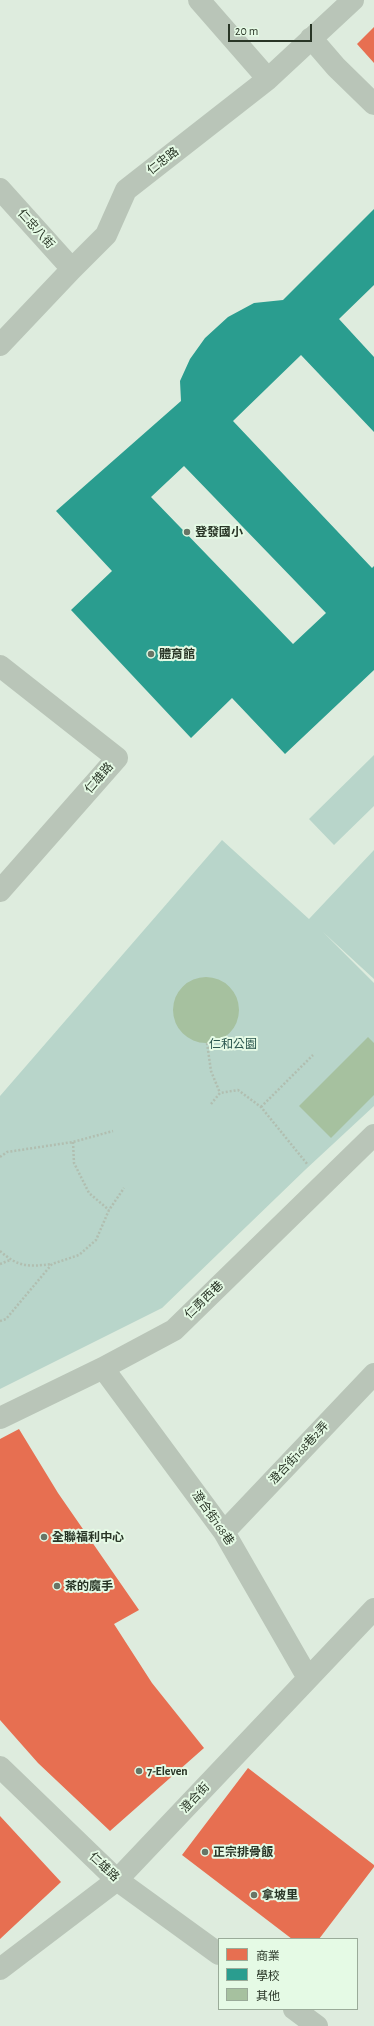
<!DOCTYPE html>
<html>
<head>
<meta charset="utf-8">
<style>
  body { margin:0 }
  #map { position:relative; width:374px; height:2026px; overflow:hidden; background:#deecde; font-family:"Alegreya Sans","Noto Sans TC",sans-serif }
  canvas { display:block }
  .legend { position:absolute; left:218px; top:1938px; width:140px; height:72px; box-sizing:border-box; background:#e5fae5; border:1px solid #9aab99; margin:0; padding:5px 7px; list-style:none; font-size:12px; color:#293526 }
  .legend li { display:flex; align-items:center; gap:8px; height:20px }
  .legend b { width:20px; border:1px solid #9aab99 }
  .scale { position:absolute; left:228px; top:24px; width:84px; height:18px; box-sizing:border-box; border:2px solid #293526; border-top:0; padding-left:5px; font-size:12px; line-height:14px; white-space:nowrap; color:#293526; -webkit-text-stroke:3px #e5fae5; paint-order:stroke }
</style>
</head>
<body>
<div id="map">
<canvas width="374" height="2026"></canvas>
<ul class="legend">
<li><b style="height:11px;background:#e76f51"></b>商業</li>
<li><b style="height:11px;background:#2a9d8f"></b>學校</li>
<li><b style="height:11px;background:#a6c19f"></b>其他</li>
</ul>
<div class="scale">20 m</div>
</div>
<script>
const g = document.querySelector('canvas').getContext('2d');
g.lineJoin = 'round';
function fillPath(path, color) {
  g.fillStyle = color;
  g.fill(path, 'evenodd');
}
function stroke(path, color, width, dash) {
  g.strokeStyle = color;
  g.lineWidth = width;
  g.lineCap = dash ? 'butt' : 'round';
  g.setLineDash(dash || []);
  g.stroke(path);
}
function drawText(font, color, halo, rows, align = 'center') {
  g.font = font + ' "Alegreya Sans","Noto Sans TC",sans-serif';
  g.lineWidth = 4;
  g.setLineDash([]);
  g.textBaseline = 'middle';
  g.strokeStyle = halo;
  g.fillStyle = color;
  for (const [text, x, y, turn = 0] of rows) {
    g.save();
    g.translate(x, y);
    g.rotate((+turn || 0) * Math.PI / 180);
    g.textAlign = isNaN(turn) ? turn : align;
    if (halo) g.strokeText(text, 0, 0);
    g.fillText(text, 0, 0);
    g.restore();
  }
}
fillPath(new Path2D(`
  M 374,755 L 374,806 L 334,845 L 309,819 Z
  M 222,840 L 309,919 L 374,850 L 374,979 L 323,932 L 374,983 L 374,1106 L 305,1170 L 162,1308 L 0,1389 L 0,1096 Z`), '#b8d5ca');
fillPath(new Path2D(`
  M 374,27 L 374,63 L 357,44 Z
  M 19,1429 L 58,1493 L 139,1610 L 114,1624 L 152,1683 L 204,1748 L 110,1831 L 38,1763 L 0,1720 L 0,1439 Z
  M 248,1768 L 374,1865 L 374,1867 L 319,1939 L 292,1939 L 182,1855 Z
  M 0,1816 L 61,1882 L 0,1939 Z`), '#e76f51');
fillPath(new Path2D(`
  M 374,209 L 374,285 L 339,319 L 374,357 L 374,432 L 301,355 L 233,421 L 372,568 L 374,566 L 374,670 L 285,754 L 232,698 L 191,738 L 71,610 L 112,571 L 56,511 L 181,401 L 180,381 L 190,359 L 205,338 L 228,317 L 254,303 L 283,300 ZM 184,466 L 326,613 L 293,644 L 151,497 Z`), '#2a9d8f');
fillPath(new Path2D(`
  M173 1010a33 33 0 1 1 66 0a33 33 0 1 1-66 0Z
  M 368,1037 L 374,1043 L 374,1095 L 331,1138 L 299,1106 Z`), '#a6c19f');
stroke(new Path2D(`
  M 207,1043 L 211,1071 L 220,1093
  M 211,1104 L 220,1093 L 238,1090 L 261,1107 L 308,1165
  M 261,1107 L 313,1055
  M 73,1142 L 74,1163 L 89,1193 L 109,1210
  M 0,1157 L 7,1152 L 73,1142 L 113,1131
  M 0,1251 C 18,1267 28,1267 52,1264
  M 0,1264 L 10,1260
  M 0,1321 L 6,1319 L 52,1264 L 79,1255 L 96,1240 L 109,1210 L 124,1188`), '#b1beb0', 2.5, [2, 2]);
stroke(new Path2D(`
  M 199,0 L 268,79
  M 311,38 L 336,67 L 374,104
  M 0,189 L 72,269
  M 0,345 L 72,269 L 106,235 L 126,190 L 268,79 L 353,0
  M 0,666 L 117,758 L 0,891
  M 103,1368 L 224,1532 L 308,1678
  M 0,1418 L 103,1368 L 174,1330 L 374,1135
  M 224,1532 L 374,1374
  M 0,1767 L 117,1880 L 219,1954
  M 0,1969 L 117,1880 L 374,1609
  M 294,2009 L 317,2026`), '#b9c5b8', 22);
for (const [x, y, r, color] of [
  [187,532,4,"#687566"],
  [151,654,4,"#687566"],
  [44,1537,4,"#687566"],
  [57,1586,4,"#687566"],
  [139,1771,4,"#687566"],
  [205,1852,4,"#687566"],
  [254,1895,4,"#687566"]
]) {
  const dot = new Path2D();
  dot.arc(x, y, r, 0, 2 * Math.PI);
  g.fillStyle = color;
  g.fill(dot);
  stroke(dot, '#e5fae5', 1.5);
}
drawText('12px', '#293526', '#e5fae5', [
  ["仁忠路",163,161,-38],
  ["仁忠八街",36,229,48],
  ["仁雄路",99,778,-49],
  ["仁勇西巷",204,1300,-44],
  ["澄合街168巷2弄",299,1453,-47],
  ["澄合街168巷",213,1518,55],
  ["澄合街",195,1798,-47],
  ["仁雄路",104,1867,43]
]);
drawText('bold 12px', '#293526', '#e5fae5', [
  ["登發國小",195,532],
  ["體育館",159,654],
  ["全聯福利中心",52,1537],
  ["茶的魔手",65,1586],
  ["7-Eleven",147,1771],
  ["正宗排骨飯",213,1852],
  ["拿坡里",262,1895]
], 'left');
drawText('12px', '#29554d', '#e5fae5', [
  ["仁和公園",233,1044]
]);
</script>
</body>
</html>
